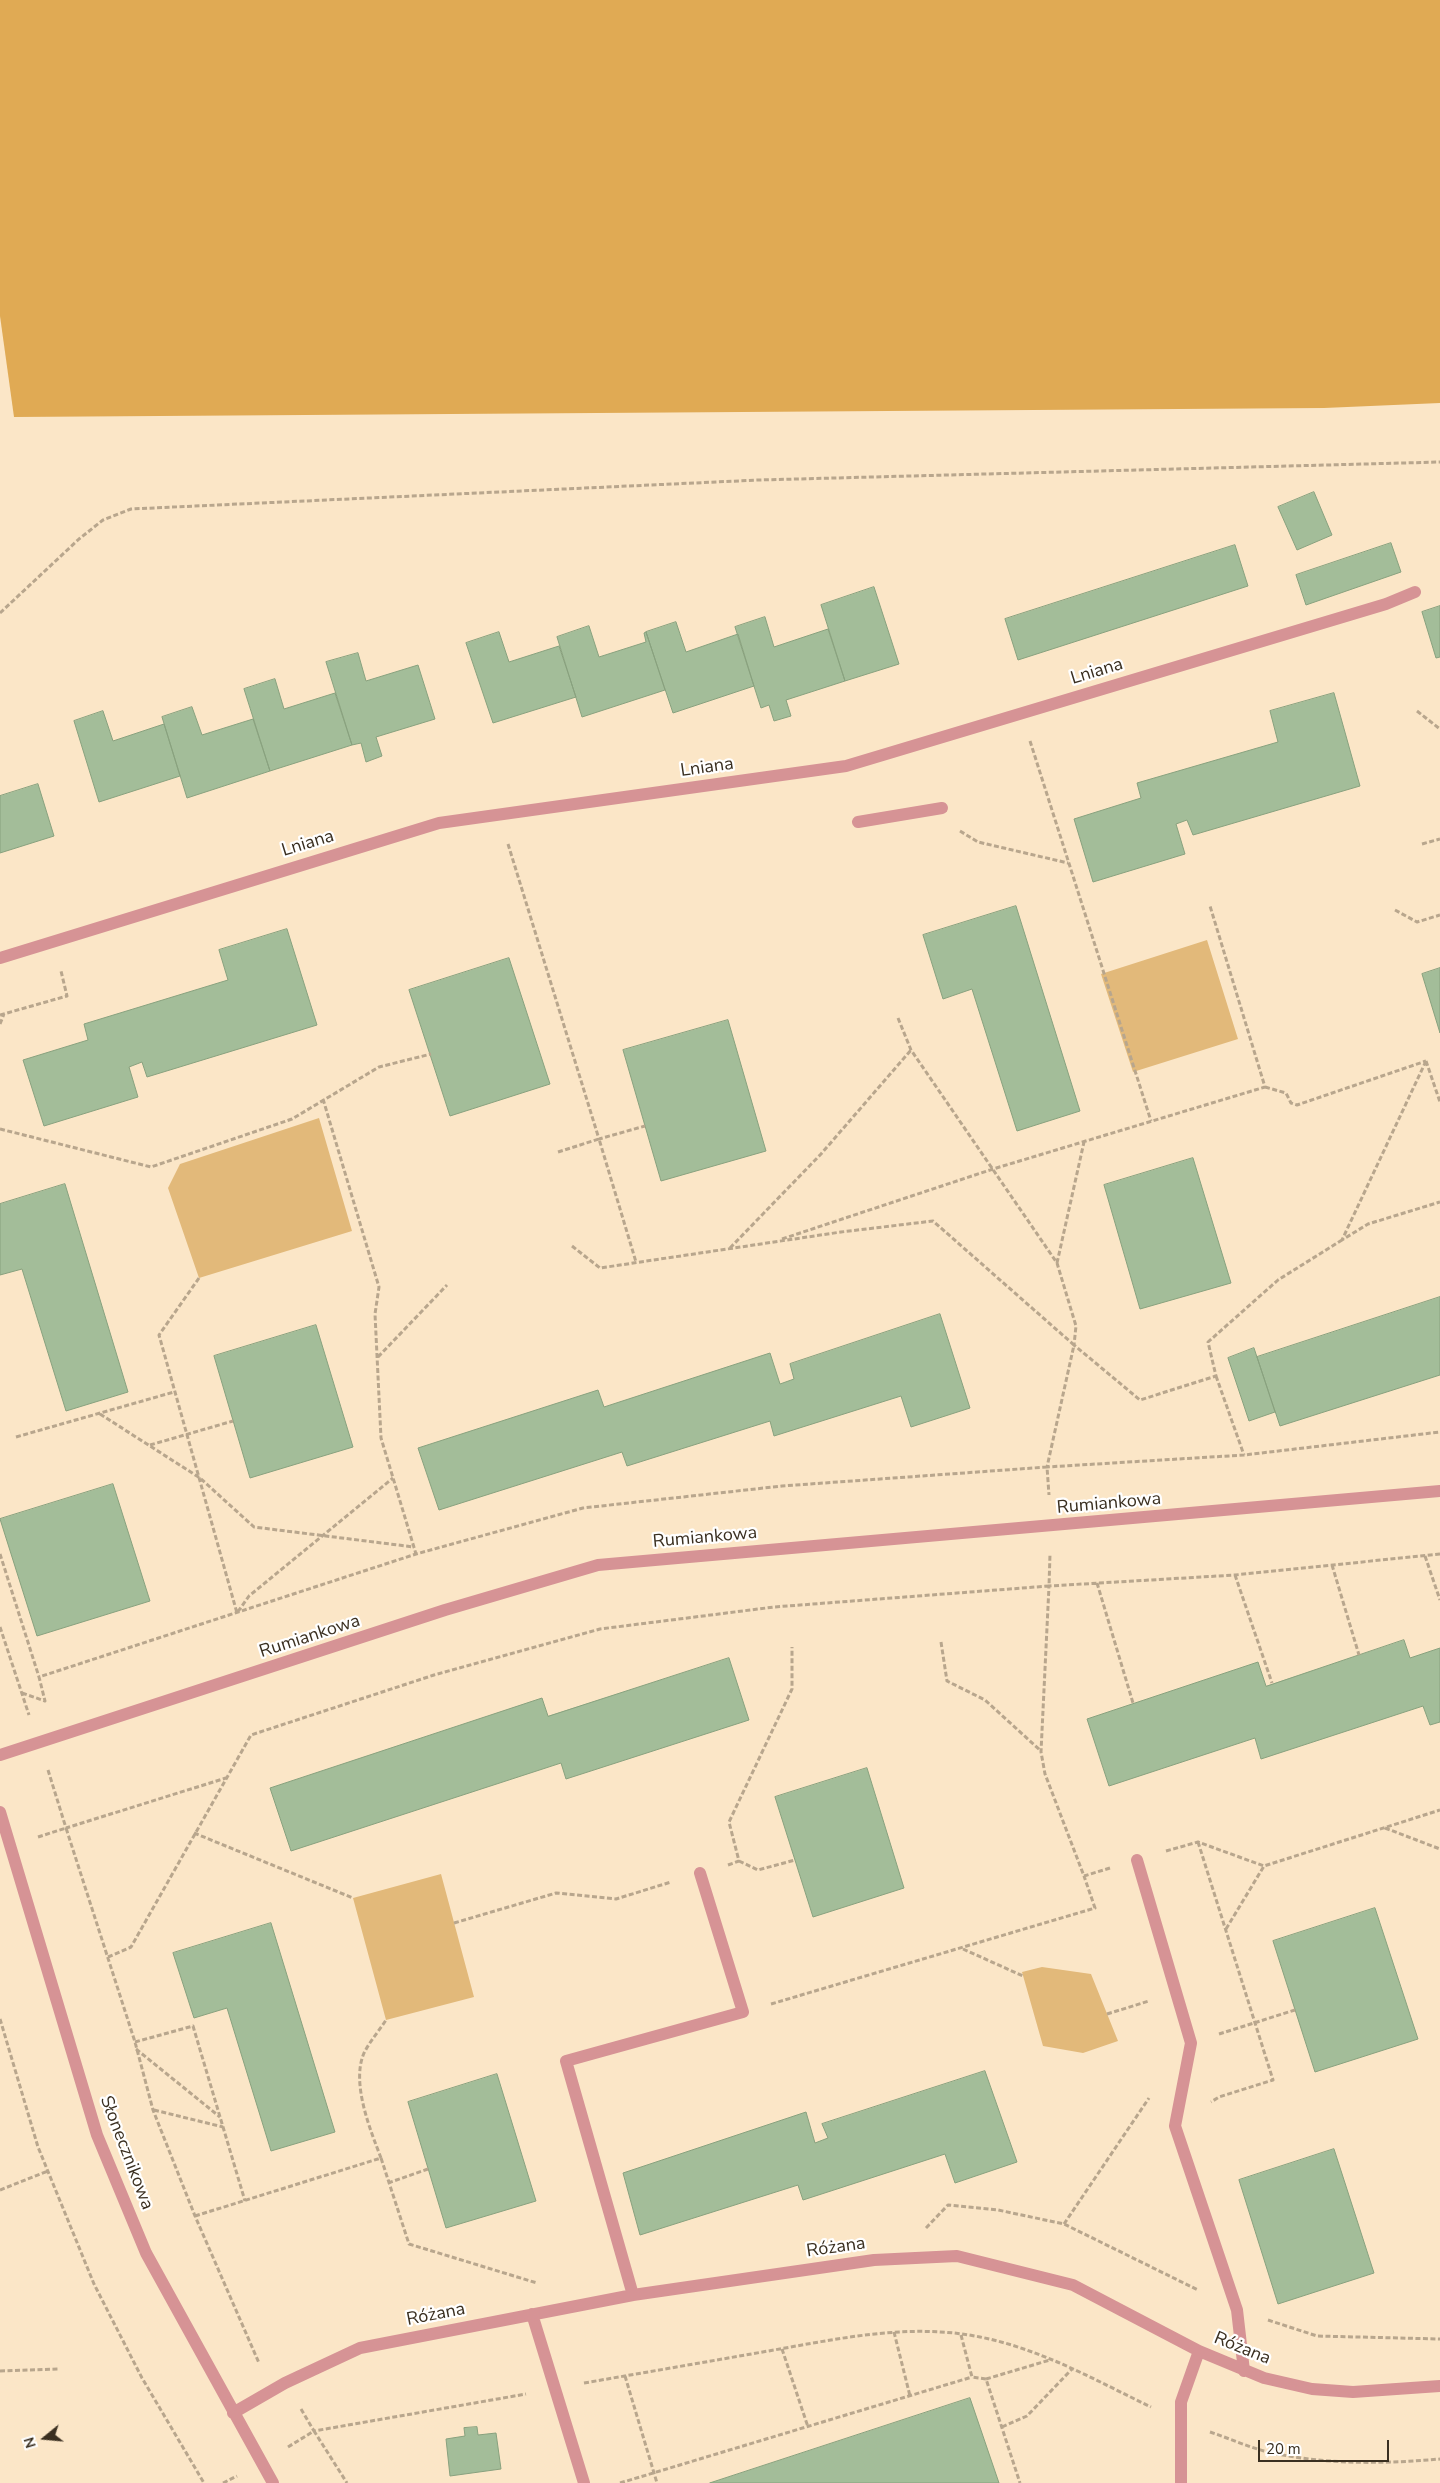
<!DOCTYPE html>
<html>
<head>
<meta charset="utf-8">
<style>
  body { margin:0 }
  #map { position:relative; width:1440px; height:2483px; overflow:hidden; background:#fbe6c7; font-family:"Nunito Sans",sans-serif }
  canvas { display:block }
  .north { position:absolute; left:20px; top:2413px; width:50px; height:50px; -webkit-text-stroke:4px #fff; paint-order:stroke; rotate:253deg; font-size:14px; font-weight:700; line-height:20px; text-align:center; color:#3a2f20 }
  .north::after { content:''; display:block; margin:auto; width:18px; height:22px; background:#3a2f20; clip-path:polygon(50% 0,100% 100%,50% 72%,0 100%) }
  .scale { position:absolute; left:1258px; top:2440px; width:131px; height:22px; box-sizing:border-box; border:2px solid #3a2f20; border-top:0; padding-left:6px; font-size:15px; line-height:18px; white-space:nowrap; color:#3a2f20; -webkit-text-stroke:4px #fff; paint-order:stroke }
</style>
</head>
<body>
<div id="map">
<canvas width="1440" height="2483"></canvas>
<div class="north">N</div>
<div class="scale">20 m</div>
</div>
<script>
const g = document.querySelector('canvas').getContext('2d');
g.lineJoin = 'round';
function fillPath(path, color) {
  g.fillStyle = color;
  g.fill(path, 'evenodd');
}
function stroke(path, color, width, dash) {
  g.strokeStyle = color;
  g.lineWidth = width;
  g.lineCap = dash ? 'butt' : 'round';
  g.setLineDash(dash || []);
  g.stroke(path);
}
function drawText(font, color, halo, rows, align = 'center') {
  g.font = font + ' "Nunito Sans",sans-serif';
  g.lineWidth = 4.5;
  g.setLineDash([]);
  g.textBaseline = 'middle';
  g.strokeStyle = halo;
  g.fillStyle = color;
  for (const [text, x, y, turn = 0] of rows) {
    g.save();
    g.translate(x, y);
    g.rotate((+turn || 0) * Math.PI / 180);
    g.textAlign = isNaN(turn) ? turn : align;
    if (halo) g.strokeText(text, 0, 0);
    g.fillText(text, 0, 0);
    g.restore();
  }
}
fillPath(new Path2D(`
  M 1207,940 L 1238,1039 L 1133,1072 L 1101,974 Z
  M 319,1118 L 352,1231 L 199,1278 L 168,1188 L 180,1164 Z
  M 441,1874 L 474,1997 L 386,2020 L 353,1898 Z
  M 1042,1967 L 1091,1974 L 1118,2041 L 1083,2053 L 1043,2046 L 1022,1972 Z`), '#e2b97a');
fillPath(new Path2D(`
  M 0,0 L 1440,0 L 1440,403 L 1324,408 L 14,417 L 0,316 Z`), '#e0aa54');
const building = new Path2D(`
  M 1314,492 L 1332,535 L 1297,550 L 1278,507 Z
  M 1391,543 L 1401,572 L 1306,605 L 1296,575 Z
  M 1235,545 L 1248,586 L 1018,660 L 1005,619 Z
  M 874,587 L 899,664 L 845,681 L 821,605 Z
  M 1440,606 L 1440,657 L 1436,658 L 1422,612 Z
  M 765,617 L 774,647 L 828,629 L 845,681 L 786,700 L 791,716 L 774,721 L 769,705 L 761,708 L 735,627 Z
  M 676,622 L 686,652 L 738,634 L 754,686 L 673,713 L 646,632 Z
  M 589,626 L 599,657 L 646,642 L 644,633 L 646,632 L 665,690 L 582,717 L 557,637 Z
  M 499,632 L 509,662 L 559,646 L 576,697 L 493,723 L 466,643 Z
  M 358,653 L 366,681 L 418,665 L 435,719 L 376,737 L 382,756 L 366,762 L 361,743 L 352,745 L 326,662 Z
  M 275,679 L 284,709 L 335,693 L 352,745 L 270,771 L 244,689 Z
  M 1334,693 L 1360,786 L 1193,835 L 1187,820 L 1176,824 L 1185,854 L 1093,882 L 1074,819 L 1141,798 L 1137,783 L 1278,742 L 1270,711 Z
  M 192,707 L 202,735 L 253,719 L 270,771 L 187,798 L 162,717 Z
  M 103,711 L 113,741 L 164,724 L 180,776 L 99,802 L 74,721 Z
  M 38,784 L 54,836 L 0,853 L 0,796 Z
  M 1016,906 L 1080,1111 L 1017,1131 L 972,989 L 943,999 L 923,935 Z
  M 287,929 L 317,1025 L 147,1077 L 142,1062 L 129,1067 L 138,1097 L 44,1126 L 23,1060 L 88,1040 L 84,1024 L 228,980 L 219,950 Z
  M 509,958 L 550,1084 L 450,1116 L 409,990 Z
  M 1440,968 L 1440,1033 L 1422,974 Z
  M 728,1020 L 766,1151 L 661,1181 L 623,1050 Z
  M 1193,1158 L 1231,1283 L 1140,1309 L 1104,1185 Z
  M 65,1184 L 128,1392 L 66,1411 L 22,1269 L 0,1275 L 0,1204 Z
  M 1440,1297 L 1440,1375 L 1280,1426 L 1257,1357 Z
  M 940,1314 L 970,1408 L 911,1427 L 901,1396 L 774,1436 L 770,1421 L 627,1466 L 622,1452 L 439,1510 L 418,1448 L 598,1390 L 604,1407 L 770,1353 L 780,1384 L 794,1379 L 790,1364 Z
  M 316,1325 L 353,1447 L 250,1478 L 214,1356 Z
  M 1254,1348 L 1275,1412 L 1249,1421 L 1228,1358 Z
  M 113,1484 L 150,1601 L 37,1636 L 0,1519 Z
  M 1404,1640 L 1410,1658 L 1440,1648 L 1440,1722 L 1430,1725 L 1423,1706 L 1261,1759 L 1255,1738 L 1109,1786 L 1087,1719 L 1258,1662 L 1266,1686 Z
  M 729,1658 L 749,1720 L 566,1779 L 561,1763 L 291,1851 L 270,1788 L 542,1698 L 548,1716 Z
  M 867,1768 L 904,1888 L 813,1917 L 775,1797 Z
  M 1375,1908 L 1418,2039 L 1315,2072 L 1273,1941 Z
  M 271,1923 L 335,2132 L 271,2151 L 227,2008 L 194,2018 L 173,1953 Z
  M 985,2071 L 1017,2162 L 955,2183 L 945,2154 L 803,2200 L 798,2185 L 640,2235 L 623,2173 L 806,2112 L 815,2143 L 828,2138 L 822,2124 Z
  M 497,2074 L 536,2201 L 446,2228 L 408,2102 Z
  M 1334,2149 L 1374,2273 L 1278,2304 L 1239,2180 Z
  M 970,2398 L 999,2483 L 710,2483 Z
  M 477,2427 L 478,2435 L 496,2433 L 501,2469 L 450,2476 L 446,2439 L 465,2436 L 464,2428 Z`);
fillPath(building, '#a3bd99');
stroke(building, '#88a17e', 1);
stroke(new Path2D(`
  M 0,613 L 79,539 L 103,520 L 131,509 L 759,480 L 1440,462
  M 1417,711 L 1440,729
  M 1030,741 L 1151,1121
  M 960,831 L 978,842 L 1068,863
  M 508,844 L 599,1139 L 645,1126
  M 1422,844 L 1440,839
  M 1395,910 L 1417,922 L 1440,915
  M 0,1015 L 67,996 L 61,971
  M 898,1018 L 911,1050 L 1057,1263 L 1076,1326 L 1074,1345 L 1140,1400 L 1216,1376 L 1208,1342 L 1278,1280 L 1342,1240
  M 0,1024 L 4,1014
  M 1426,1061 L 1342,1240 L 1368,1224 L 1440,1202
  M 1426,1061 L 1440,1102
  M 1265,1087 L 1286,1093 L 1291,1103 L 1297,1105 L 1426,1061
  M 323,1099 L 379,1287 L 375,1314 L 381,1438 L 416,1554
  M 0,1129 L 151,1167 L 292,1119 L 379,1067 L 431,1054
  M 558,1152 L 599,1139 L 636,1262
  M 782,1239 L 993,1169 L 1265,1087 L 1210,906
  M 572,1246 L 600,1268 L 841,1232 L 933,1221 L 1074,1345 L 1047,1467 L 1244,1455 L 1440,1432
  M 730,1248 L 821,1154 L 911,1050
  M 1057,1263 L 1084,1142
  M 199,1278 L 159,1335 L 237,1613 L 249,1596 L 393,1478
  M 378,1357 L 447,1285
  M 1216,1376 L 1244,1455
  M 100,1414 L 200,1478 L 254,1527 L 414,1547
  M 16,1437 L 174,1392
  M 150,1445 L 233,1421
  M 0,1554 L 39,1677
  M 1425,1556 L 1440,1600
  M 1332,1565 L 1359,1655
  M 1235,1575 L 1272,1683
  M 1097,1583 L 1133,1703
  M 0,1627 L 29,1715
  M 941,1642 L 947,1681 L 985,1700 L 1041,1751
  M 22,1693 L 45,1701 L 39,1677 L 416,1554 L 583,1508 L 782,1486 L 1047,1467 L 1049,1495
  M 48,1770 L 66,1828 L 226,1778
  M 1385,1828 L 1440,1849
  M 194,1833 L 353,1898
  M 38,1837 L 66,1828 L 135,2042 L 153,2110 L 195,2216 L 259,2363
  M 1198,1842 L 1273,2080 L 1219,2097 L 1211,2102
  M 1166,1851 L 1198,1842 L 1264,1866 L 1440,1810
  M 739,1861 L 758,1870 L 795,1860
  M 728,1865 L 739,1861 L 729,1822 L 792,1689 L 792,1647
  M 1110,1868 L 1084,1876 L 1045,1774 L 1041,1752 L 1049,1586 L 1235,1575 L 1440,1554
  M 454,1923 L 556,1893 L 616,1899 L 671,1882
  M 1226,1929 L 1264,1866
  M 963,1949 L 1023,1976
  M 108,1957 L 131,1947 L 251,1735 L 434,1675 L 600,1629 L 774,1607 L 1049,1586 L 1050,1554
  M 771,2004 L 1095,1908 L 1084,1876
  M 1107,2014 L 1149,2001
  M 0,2019 L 38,2147 L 94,2284 L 142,2378 L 204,2483
  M 1219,2034 L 1295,2010
  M 135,2042 L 193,2026 L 245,2201
  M 136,2049 L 220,2117
  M 154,2110 L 223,2127
  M 381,2158 C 370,2129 351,2083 364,2053 C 370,2041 379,2031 386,2020
  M 388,2183 L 428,2169
  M 0,2190 L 48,2171
  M 195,2216 L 381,2158 L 409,2244 L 537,2283
  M 1064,2224 L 1149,2098
  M 926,2228 L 948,2205 L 998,2210 L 1064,2224 L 1198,2290
  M 1268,2320 L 1317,2336 L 1440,2339
  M 894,2332 L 910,2396
  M 961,2335 L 972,2377 L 986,2379 L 1020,2483
  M 782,2349 L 808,2427
  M 0,2371 L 59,2369
  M 625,2376 L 657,2483
  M 986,2379 L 1050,2360
  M 584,2383 C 648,2372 711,2361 774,2350 C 842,2338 911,2323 980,2337 C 1041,2349 1097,2381 1151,2407
  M 301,2409 L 314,2431 L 526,2394
  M 1002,2427 L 1027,2416 L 1072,2369
  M 1210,2432 C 1228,2438 1246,2446 1264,2451 C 1322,2465 1382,2464 1440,2459
  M 288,2447 L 314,2431 L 347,2483
  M 223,2483 L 237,2476
  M 620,2483 L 972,2377`), '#b8a68d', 3, [5, 2.5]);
stroke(new Path2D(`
  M 858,822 L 942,808`), '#d69395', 12);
stroke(new Path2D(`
  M 0,958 L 439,823 L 846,766 L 1386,604 L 1415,592
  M 0,1755 L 445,1610 L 598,1565 L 1440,1491
  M 0,1812 L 97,2135 L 146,2253 L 273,2483
  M 1137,1860 L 1191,2043 L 1175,2126 L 1237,2310 L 1244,2371
  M 633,2295 L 566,2061 L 743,2012 L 700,1873
  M 532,2314 L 584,2483
  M 233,2413 L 285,2383 L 360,2348 L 633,2295 L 874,2260 L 957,2256 L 1073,2285 L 1199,2351 L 1264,2378 L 1312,2389 L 1353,2392 L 1440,2386
  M 1181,2483 L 1181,2402 L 1199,2351`), '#d69395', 12);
drawText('18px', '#3a2f20', '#fff', [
  ["Lniana",1097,672,-17],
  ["Lniana",707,768,-8],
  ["Lniana",308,844,-17],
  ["Rumiankowa",1109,1504,-5],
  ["Rumiankowa",705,1538,-5],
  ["Rumiankowa",310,1637,-18],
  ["Słonecznikowa",126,2153,69],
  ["Różana",836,2248,-8],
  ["Różana",436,2315,-11],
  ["Różana",1242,2349,22]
]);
</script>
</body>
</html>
